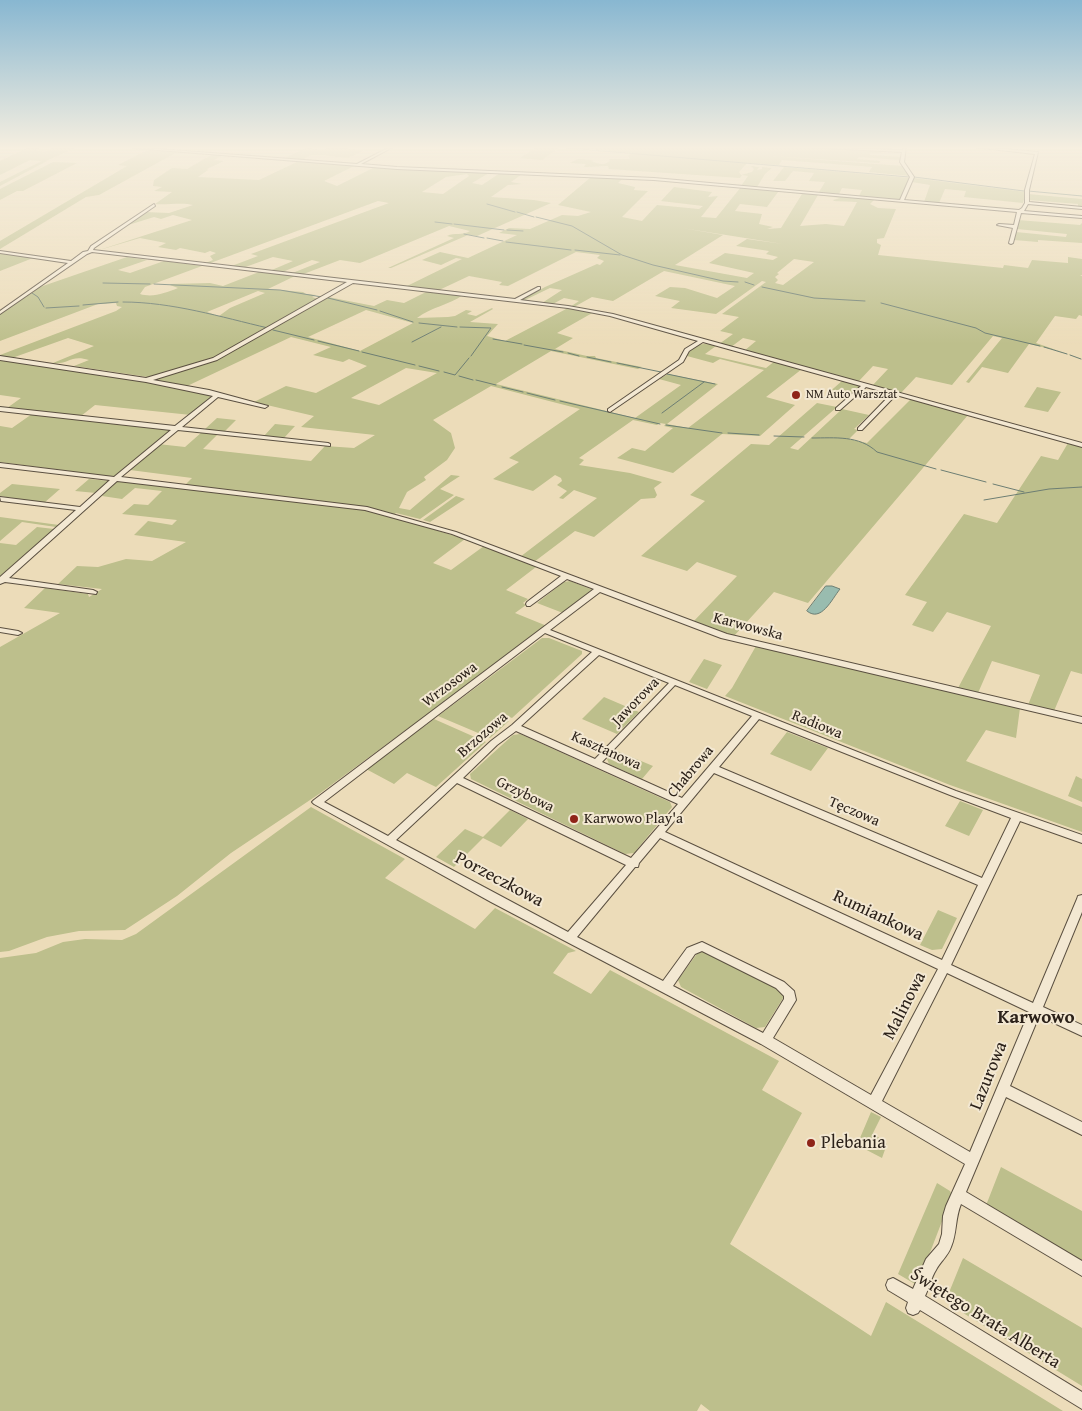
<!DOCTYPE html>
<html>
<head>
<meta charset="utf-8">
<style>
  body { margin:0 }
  canvas { display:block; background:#ecdcb9 }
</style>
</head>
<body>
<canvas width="1082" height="1411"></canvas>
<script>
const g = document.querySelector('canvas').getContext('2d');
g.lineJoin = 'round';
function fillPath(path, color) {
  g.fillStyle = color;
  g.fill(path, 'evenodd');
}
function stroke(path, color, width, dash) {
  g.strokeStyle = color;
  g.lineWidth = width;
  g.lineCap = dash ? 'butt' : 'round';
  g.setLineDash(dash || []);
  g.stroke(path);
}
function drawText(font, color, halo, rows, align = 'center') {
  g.font = font + ' "Gentium Book Plus",serif';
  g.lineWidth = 4;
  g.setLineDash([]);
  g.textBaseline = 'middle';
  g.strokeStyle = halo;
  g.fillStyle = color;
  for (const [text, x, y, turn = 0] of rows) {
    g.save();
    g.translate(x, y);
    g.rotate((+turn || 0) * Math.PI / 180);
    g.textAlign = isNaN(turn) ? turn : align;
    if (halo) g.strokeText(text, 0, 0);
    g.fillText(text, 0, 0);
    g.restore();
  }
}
fillPath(new Path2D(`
  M 23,147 L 42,147 L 35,150 L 44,152 L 55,147 L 81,147 L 77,147 L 46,161 L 47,161 L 0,186 L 0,182 L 42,161 L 30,160 L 0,175 L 0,161 L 29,147 Z
  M 329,147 L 364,150 L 348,158 L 326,156 L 329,155 L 311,155 L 302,160 L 285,158 L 306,148 L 323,150 Z
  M 537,147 L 560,147 L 542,160 L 520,158 Z
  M 565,147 L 796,147 L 882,150 L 881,153 L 869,153 L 870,155 L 902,157 L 902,160 L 859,157 L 857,159 L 880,161 L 879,163 L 769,156 L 903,166 L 910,176 L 869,172 L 872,167 L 782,160 L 779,165 L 747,163 L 739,172 L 741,175 L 752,172 L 754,169 L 751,166 L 759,167 L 757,170 L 762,169 L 762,167 L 772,168 L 765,174 L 757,187 L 741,186 L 748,176 L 742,175 L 740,178 L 609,169 L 608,166 L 584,167 L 586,164 L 570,163 L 578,159 L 593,160 L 591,161 C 599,164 603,166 610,161 L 609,159 L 630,159 L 628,156 L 633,153 Z
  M 150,149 L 179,151 L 99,195 L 86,197 L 0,249 L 0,241 L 127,166 L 118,165 Z
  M 213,154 L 223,155 L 214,160 L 224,161 L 207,169 L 208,170 L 198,177 L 259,180 L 299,161 L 354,166 L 324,181 L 337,186 L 375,167 L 489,173 L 472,183 L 482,185 L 500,173 L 522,174 L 511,182 L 522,184 L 508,185 L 491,197 L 534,200 L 551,203 L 477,236 L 468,235 L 391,268 L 388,268 L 454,238 L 447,236 C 455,232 462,236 470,231 L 449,226 L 360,263 L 340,260 L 301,275 L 290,274 L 320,262 L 312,260 L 280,273 L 267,272 L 293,261 L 273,257 L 240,269 L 229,267 L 258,256 L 251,254 L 389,203 L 378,201 L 205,265 L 203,264 L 213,260 L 210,256 L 216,253 L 210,251 L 205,253 L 180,248 L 176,250 L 158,247 L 166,243 L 140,238 L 96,251 L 192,220 L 173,215 L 161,219 L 154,217 L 122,227 L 145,212 L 169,213 L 193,205 C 184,202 167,205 155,204 L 172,192 L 154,191 L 162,187 L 153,186 L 154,180 L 172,168 L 187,169 ZM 467,174 L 469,176 L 443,194 L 422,192 L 446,177 Z
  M 53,162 L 77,163 L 23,191 L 17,191 L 0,200 L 0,189 Z
  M 784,167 L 910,178 L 901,200 L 859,196 L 862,190 L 842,188 L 839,194 L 819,192 L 825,182 L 809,181 L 814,173 L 793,171 L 785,181 L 773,181 Z
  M 591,177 L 623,178 L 618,183 L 635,187 L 634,190 L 648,191 L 622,217 L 642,221 L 657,205 L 699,209 L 703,206 L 661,201 L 674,187 L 712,192 L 708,197 L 718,196 L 701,217 L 716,218 L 741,187 L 781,191 L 778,192 L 767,207 L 740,204 L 735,211 L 762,214 L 759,224 L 773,227 L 767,229 L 781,228 L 802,194 L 784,191 L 879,199 L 874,200 L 870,204 L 878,208 L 896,209 L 884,238 L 877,239 L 877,243 L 881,245 L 878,255 L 1003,268 L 1004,265 L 1028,268 L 1032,260 L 1068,263 L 1068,257 L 1082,259 L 1082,275 L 1080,275 L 1082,276 L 1082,316 L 1079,315 L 1076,319 L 1055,316 L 1036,343 L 1082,359 L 1055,350 L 1029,344 L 1008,373 L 982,367 L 969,383 L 966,382 L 1002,338 L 993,336 L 952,385 L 916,377 L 900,394 L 872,386 L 888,369 L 873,366 L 858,382 L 744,351 L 756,341 L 743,338 L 731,347 L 719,344 L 733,334 L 720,331 L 739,317 L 722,314 L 766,282 L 762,281 L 716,314 L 671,308 L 680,301 L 655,296 L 670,287 L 685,288 L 717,298 L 735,286 L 664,271 L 613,301 L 592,297 L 574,307 L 570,307 L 579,301 L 564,298 L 551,305 L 542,303 L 562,290 L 550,288 L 523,301 L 519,301 L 545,287 L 597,264 L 600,265 L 604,261 L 597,258 L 600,255 L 576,252 L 508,286 L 499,285 L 502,282 L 469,276 L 437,291 L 405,287 L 462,259 L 456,258 L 441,265 L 422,260 L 440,252 L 468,258 L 517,235 L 499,233 L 509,228 L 530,229 L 562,215 L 578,216 L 591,212 L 558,205 ZM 818,195 L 840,198 L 833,200 L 834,201 L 857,202 L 844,226 L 826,224 L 800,226 ZM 682,228 L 783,244 L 747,239 L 736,246 L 769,251 L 766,254 L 778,257 L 773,260 L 725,253 L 709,263 L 754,273 L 747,278 L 675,265 L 723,235 ZM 794,259 L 814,262 L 783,285 L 775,283 L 778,280 L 775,277 L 779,274 L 777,273 Z
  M 914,178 L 1026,192 L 1023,203 L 964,197 L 966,191 L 945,189 L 939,203 L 924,202 L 930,185 L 912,182 Z
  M 1028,194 L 1082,199 L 1082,207 L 1078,207 L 1078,204 L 1029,200 Z
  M 1018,220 L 1080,225 L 1082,223 L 1082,243 L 1038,240 L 1038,242 L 1014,240 L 1016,232 L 1066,237 L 1067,234 L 1017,229 Z
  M 0,252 L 33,258 L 0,271 Z
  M 127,257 L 147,260 L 118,270 L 130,273 L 164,261 L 202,266 L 145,287 L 140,294 C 153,298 165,293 178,288 L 170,285 L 171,284 L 210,283 L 223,286 L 259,272 L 295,276 L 268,289 L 303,292 L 306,294 L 316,295 L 312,297 L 319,299 L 214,358 L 148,377 L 74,366 L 89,360 C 70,354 69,365 53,363 L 94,346 L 68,338 L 12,358 L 0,357 L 0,355 L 116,311 L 122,307 L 117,306 L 116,303 L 98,304 L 0,341 L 0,314 L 40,287 ZM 258,291 L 265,293 L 230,308 L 219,316 L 207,312 Z
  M 428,291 L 463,295 C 449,305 431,307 417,318 L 448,317 L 455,316 L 466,310 L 472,311 L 467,314 L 476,316 L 492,308 L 493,309 L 470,322 L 498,324 L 487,336 L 505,341 L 568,308 L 594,312 L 557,333 L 573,338 L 555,349 L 587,356 L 595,356 L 596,358 L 642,367 L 638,369 L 551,351 L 496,384 L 635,418 L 681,385 L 659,379 L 668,374 L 718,384 L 667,424 L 688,428 L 764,370 L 720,359 L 713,363 L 687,356 C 694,343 703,342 716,346 L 705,354 L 766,368 L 775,361 L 802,369 L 766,397 L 795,405 L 760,436 L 722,434 L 673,473 L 617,458 L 632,448 L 645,451 L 673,428 L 664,426 L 666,424 L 660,423 L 657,425 L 633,420 L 579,458 L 584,460 L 579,465 L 630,473 L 662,482 L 654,488 L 657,495 L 655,498 L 641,499 L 594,537 L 575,531 L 534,562 L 520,557 L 597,498 L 574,490 L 563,499 L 559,498 L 567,491 L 557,485 L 562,481 L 561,478 L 555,475 L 533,491 L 493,479 L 519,462 L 509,458 L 580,409 L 491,386 L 433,420 L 451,433 L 455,448 L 447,460 L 424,477 L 426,480 L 407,492 L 399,508 L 410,510 L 451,475 L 460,476 L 440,489 L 454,495 L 420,519 L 396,513 L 392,517 L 465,539 L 433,563 L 451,570 L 484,546 L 536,567 L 506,590 L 528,599 L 523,603 L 526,605 L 515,613 L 547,626 L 319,794 L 231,853 L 177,896 L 125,930 L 79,931 L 47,937 L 9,951 L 0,952 L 0,647 L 60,613 L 24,608 L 45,588 L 88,594 L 89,597 L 102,589 L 58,584 L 77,566 L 98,567 L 126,559 L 152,561 L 186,542 L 134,535 L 148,521 L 172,525 L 177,520 L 122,514 L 134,504 L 148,505 L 162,491 L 135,488 L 122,499 L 102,496 L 116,481 L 264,498 L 184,486 L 192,478 L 130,470 L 158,444 L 185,447 L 202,432 L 218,434 L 203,449 L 311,461 L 325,446 L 354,448 L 375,435 L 301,427 L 314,416 L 254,402 L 286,386 L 316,393 L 367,366 L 349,359 L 343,362 L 313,355 L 331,347 L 291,337 L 185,387 L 152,380 L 152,379 L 217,360 L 328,297 L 374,306 L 387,300 L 404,303 ZM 366,310 L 413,323 L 360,351 L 308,337 ZM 406,368 L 437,373 L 379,405 L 351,398 Z
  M 0,358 L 113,375 L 212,395 L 213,396 L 191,415 L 95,405 L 81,416 L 7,408 L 21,398 L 0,395 Z
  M 843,380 L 860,386 L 845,400 L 826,395 Z
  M 1037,387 L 1061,392 L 1048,412 L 1024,407 Z
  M 911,399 L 968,415 L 808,603 L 774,592 L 734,636 L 692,623 L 737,576 L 697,562 L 687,571 L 641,556 L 705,501 L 690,495 L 751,444 L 769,445 L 817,403 L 837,407 L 790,448 L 798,450 L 842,409 L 869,415 L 854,429 L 858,430 L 849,439 L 867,443 Z
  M 32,414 L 174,429 L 115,477 L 0,462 L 0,426 L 12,428 Z
  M 217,418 L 236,420 L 224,432 L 205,429 Z
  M 275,424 L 295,426 L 284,438 L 264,436 Z
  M 1068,443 L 1082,447 L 1082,674 L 1071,671 L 1054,711 L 1028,705 L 1040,675 L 992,661 L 978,693 L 958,688 L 991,626 L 947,612 L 933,632 L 912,625 L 927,602 L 905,595 L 964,514 L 997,523 L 1041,456 L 1058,460 Z
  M 89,479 L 110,481 L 96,493 L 75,491 Z
  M 12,484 L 60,489 L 44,503 L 0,496 L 0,493 Z
  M 456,496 L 465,499 L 430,522 L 423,520 Z
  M 0,517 L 59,525 L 56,527 L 22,522 L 0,541 Z
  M 37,527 L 54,529 L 6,575 L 0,577 L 0,543 L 16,545 Z
  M 570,581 L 593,590 L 563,613 L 537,603 L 564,582 Z
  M 542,638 L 549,638 L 582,651 L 582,654 L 512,718 L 505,715 L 503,718 L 509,721 L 490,738 L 438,716 Z
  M 756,646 L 1020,708 L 1016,738 L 986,730 L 966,761 L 1082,807 L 1082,832 L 950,785 L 725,696 L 732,688 Z
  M 704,659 L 722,665 L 707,689 L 689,682 Z
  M 604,697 L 639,712 L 617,734 L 582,719 Z
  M 434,719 L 486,742 L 436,787 L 407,773 L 394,784 L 366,769 Z
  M 787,732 L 828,748 L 811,771 L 770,754 Z
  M 520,734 L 670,802 L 672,807 L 634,853 L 625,854 L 471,779 L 470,774 L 513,735 Z
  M 615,750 L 653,766 L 642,779 L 609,764 L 607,759 Z
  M 1076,776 L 1082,779 L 1082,802 L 1068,796 Z
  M 960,801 L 983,810 L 969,836 L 945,826 Z
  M 311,807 L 405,859 L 385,878 L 475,929 L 495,908 L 576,951 L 568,953 L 553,973 L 591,994 L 610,970 L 779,1061 L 762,1090 L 802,1113 L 730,1244 L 871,1336 L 886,1302 L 1063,1411 L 710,1411 L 701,1404 L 697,1411 L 0,1411 L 0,958 L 36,953 L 63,942 L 85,939 L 122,940 L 136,934 Z
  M 510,810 L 528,819 L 501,847 L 483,838 L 454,867 L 436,857 L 465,829 L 483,837 Z
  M 938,910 L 957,918 L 942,949 L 932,950 L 920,945 Z
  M 704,950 L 782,990 L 785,995 L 765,1027 L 756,1028 L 681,987 L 678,980 L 699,951 Z
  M 871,1112 L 881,1117 L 873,1133 L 887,1144 L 882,1158 L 857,1145 Z
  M 1001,1167 L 1082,1211 L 1082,1265 L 985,1208 Z
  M 937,1183 L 950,1191 L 952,1195 L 931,1250 L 915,1284 L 898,1274 Z
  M 963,1258 L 1082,1328 L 1082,1386 L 955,1308 L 948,1295 Z`), '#bdbf8c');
const water = new Path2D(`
  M 826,586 L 832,586 L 840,589 C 832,599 821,623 807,611 Z`);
fillPath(water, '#99bcaf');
stroke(water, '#6d7e73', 1);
stroke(new Path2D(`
  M 556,147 L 909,177
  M 914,177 L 1024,191
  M 1028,191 L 1082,196
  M 487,204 L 515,212
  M 517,212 L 534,217
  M 536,217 L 572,226 L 622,255 L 653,265 L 723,281 L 738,282
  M 435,222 L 452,224
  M 454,224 L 504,230
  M 507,230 L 523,231
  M 464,234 L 484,238
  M 487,238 L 503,241
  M 506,242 L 571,250
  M 575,250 L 620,255
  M 745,282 L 754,285
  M 103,283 L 150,284
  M 154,284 L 280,290 L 322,297
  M 762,287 L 814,298 L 865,301
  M 32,293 L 38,297 L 44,307
  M 328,298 L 377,310
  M 123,302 C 172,302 221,317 268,328
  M 881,303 L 976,328 L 985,333 L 1040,346
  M 83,305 L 118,302
  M 46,308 L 79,306
  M 380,311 L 413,322
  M 419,323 L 457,327
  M 460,327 L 491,328 L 471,356
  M 273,330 L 314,340
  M 493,339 L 522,344
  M 318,341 L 359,351
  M 412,342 L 441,327
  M 524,345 L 563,352
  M 1044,347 L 1067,354
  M 362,352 L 415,365
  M 568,353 L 579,356
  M 1070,355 L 1081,359
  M 587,357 L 611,362
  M 617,363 L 661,372
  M 419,366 L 439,371
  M 444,372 L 455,375 L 469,358
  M 667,374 L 715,384
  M 459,376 L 473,380
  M 476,380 L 496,385
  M 502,387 L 523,392
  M 527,393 L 555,400
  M 560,401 L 660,424
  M 662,413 L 704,382
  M 666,425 L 722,433
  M 728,433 L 759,435
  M 774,436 L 804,437
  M 812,438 C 835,438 859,435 877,452 L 936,469
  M 941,470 L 986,482
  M 993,484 L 1024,492
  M 984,500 L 1049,489 L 1082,487`), '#6d7e73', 1);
const minor = new Path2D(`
  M 132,147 L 357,164 L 390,147 L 393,147 L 361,164 L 397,167 L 654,178 L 900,200 L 910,177 L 900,162 L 902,152 L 807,147 L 903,150 L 904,147 L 906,147 L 904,162 L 914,177 L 904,200 L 1019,210 L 1022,208 L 1025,203 L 1025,190 L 1035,154 L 973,147 L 982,147 L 1038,152 L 1029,190 L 1029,202 L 1082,207 L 1082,209 L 1028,204 L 1024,211 L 1082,216 L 1082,218 L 1021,213 L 1013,243 L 1011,244 L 1009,243 L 1013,228 L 997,225 L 999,224 L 1014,225 L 1017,212 L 654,180 L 397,169 L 133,148 Z
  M 154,204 L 155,206 L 94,248 L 93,250 L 515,299 L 538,287 L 540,287 L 540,289 L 520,300 L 568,306 L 613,314 L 1082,443 L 1082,447 L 896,395 L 862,430 L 858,430 L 858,428 L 891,394 L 866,387 L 840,410 L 836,410 L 836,408 L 861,386 L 703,342 L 689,351 L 683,362 L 610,412 L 608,411 L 608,409 L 679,360 L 685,349 L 698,341 L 610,316 L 568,308 L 353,283 L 217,360 L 153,380 L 209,390 L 268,406 L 265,408 L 218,397 L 182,427 L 328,443 L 330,444 L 330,446 L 178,430 L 121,477 L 367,507 L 456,532 L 727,634 L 1082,717 L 1082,723 L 721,638 L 600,592 L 550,630 L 956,791 L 1082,835 L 1082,843 L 1020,821 L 951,965 L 1033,1003 L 1077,899 L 1078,896 L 1082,895 L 1082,912 L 1043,1007 L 1082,1025 L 1082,1036 L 1039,1016 L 1010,1086 L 1082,1122 L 1082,1135 L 1006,1097 L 966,1192 L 1082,1261 L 1082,1276 L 961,1204 C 955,1218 957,1233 951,1247 C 948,1256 940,1262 936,1270 C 931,1278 929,1288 925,1296 L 1082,1392 L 1082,1409 L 920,1310 L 918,1313 L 913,1315 L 908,1313 L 906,1308 L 908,1302 L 888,1290 L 886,1285 L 888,1280 L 893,1278 L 913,1289 L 926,1259 L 939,1244 L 942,1234 L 943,1216 L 946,1206 L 965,1164 L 761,1044 L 491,902 L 314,804 L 312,802 L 314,800 L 594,589 L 567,579 L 530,606 L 527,606 L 526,604 L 527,602 L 561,576 L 452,534 L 365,510 L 117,481 L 9,578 L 93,590 L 97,592 L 96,594 L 5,582 L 0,584 L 0,577 L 76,510 L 1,501 L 0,497 L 80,507 L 110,480 L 0,467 L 0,463 L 114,477 L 171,430 L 0,411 L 0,407 L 175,426 L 213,396 L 146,382 L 0,360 L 0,356 L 146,378 L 213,358 L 347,282 L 92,252 L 87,254 L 0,314 L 0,311 L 68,263 L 0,253 L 0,251 L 71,261 L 83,252 L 88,251 L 91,246 ZM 545,633 L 592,652 L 512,725 L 491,741 L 388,836 L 324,802 ZM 599,655 L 669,683 L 595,759 L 521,726 ZM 675,685 L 752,716 L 682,798 L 602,762 ZM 759,719 L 950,795 L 1011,818 L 982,878 L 719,767 ZM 516,731 L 678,804 L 631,858 L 463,778 L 497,745 ZM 714,773 L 978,885 L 942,960 L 665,832 ZM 457,783 L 626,865 L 568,932 L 396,840 ZM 660,838 L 938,969 L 871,1095 L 773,1038 L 796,1000 L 794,991 L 784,982 L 702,942 L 687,948 L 663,981 L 577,937 L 635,867 L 638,867 L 639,863 ZM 702,951 L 776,988 L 784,996 L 784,999 L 763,1033 L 673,986 L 695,954 ZM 947,973 L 1029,1012 L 970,1152 L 882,1101 Z
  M 0,628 L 18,631 L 22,633 L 18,635 L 0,632 Z`);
stroke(minor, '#5b5041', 2);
fillPath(minor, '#f3e8d2');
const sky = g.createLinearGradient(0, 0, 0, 344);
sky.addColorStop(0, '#88b7d1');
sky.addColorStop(0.43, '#f6efe0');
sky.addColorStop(1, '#f6efe000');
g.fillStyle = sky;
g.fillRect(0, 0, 1082, 344);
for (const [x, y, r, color] of [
  [796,395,5,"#8f2418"],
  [574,819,5,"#8f2418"],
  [811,1143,5,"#8f2418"]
]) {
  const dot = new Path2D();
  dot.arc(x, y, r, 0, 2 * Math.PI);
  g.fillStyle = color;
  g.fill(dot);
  stroke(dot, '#f3e8d2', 2);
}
drawText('12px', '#2b2119', '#f3e8d2', [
  ["NM Auto Warsztat",806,395]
], 'left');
drawText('15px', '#2b2119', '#f3e8d2', [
  ["Karwowska",748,627,15],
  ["Wrzosowa",450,685,-37],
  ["Jaworowa",636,702,-46],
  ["Radiowa",817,725,22],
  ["Brzozowa",483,735,-41],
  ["Kasztanowa",606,751,24],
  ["Chabrowa",691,772,-50],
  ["Grzybowa",525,795,26],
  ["Tęczowa",854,812,23]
]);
drawText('15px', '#2b2119', '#f3e8d2', [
  ["Karwowo Play'a",584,819]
], 'left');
drawText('18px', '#2b2119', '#f3e8d2', [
  ["Porzeczkowa",499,880,28],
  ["Rumiankowa",878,916,25],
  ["Malinowa",905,1006,-63],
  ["Lazurowa",989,1076,-68],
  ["Świętego Brata Alberta",985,1319,32]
]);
drawText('18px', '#2b2119', '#f3e8d2', [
  ["Plebania",821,1143]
], 'left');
drawText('bold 19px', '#2b2119', '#f3e8d2', [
  ["Karwowo",1036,1018]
]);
</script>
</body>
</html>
